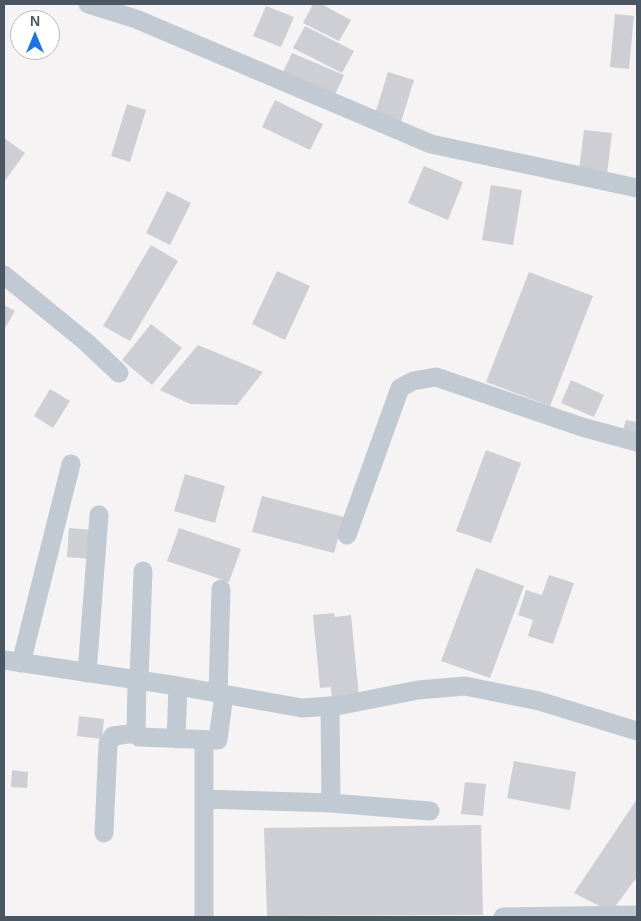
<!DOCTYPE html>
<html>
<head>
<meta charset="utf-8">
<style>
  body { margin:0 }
  #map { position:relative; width:641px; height:921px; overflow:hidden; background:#f5f3f3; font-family:Helvetica,sans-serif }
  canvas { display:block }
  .frame { position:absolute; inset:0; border:5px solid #4a5661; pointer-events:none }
  .north { position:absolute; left:10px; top:10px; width:50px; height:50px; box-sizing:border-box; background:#fff; border:1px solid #b7bbc0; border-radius:50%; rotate:0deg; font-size:14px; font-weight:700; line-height:20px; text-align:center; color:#4a5661 }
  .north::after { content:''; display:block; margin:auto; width:18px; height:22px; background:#1a73e8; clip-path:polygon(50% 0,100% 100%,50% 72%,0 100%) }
</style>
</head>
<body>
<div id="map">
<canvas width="641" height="921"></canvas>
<div class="frame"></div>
<div class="north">N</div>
</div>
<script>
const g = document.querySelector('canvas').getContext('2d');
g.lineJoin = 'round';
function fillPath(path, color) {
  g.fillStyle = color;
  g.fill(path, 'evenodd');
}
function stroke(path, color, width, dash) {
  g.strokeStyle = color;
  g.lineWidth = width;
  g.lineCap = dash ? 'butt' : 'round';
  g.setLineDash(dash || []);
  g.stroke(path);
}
fillPath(new Path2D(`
  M 313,4 L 321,4 L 351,20 L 339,41 L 303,23 Z
  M 266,6 L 294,17 L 281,47 L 253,36 Z
  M 615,14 L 634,16 L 629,69 L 610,67 Z
  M 305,26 L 354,51 L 342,73 L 293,48 Z
  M 292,53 L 344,75 L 334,97 L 282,74 Z
  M 388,72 L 414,80 L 400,125 L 374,117 Z
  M 275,100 L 323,124 L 310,150 L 262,127 Z
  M 127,104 L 146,110 L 130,162 L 111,156 Z
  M 584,130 L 612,133 L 607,174 L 579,170 Z
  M 4,138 L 25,153 L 4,182 Z
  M 424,166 L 463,182 L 448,220 L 408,203 Z
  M 491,185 L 522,190 L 513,245 L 482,240 Z
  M 167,191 L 191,203 L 170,245 L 146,233 Z
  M 151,245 L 178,261 L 130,341 L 103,326 Z
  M 277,271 L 310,286 L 285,340 L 252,324 Z
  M 529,272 L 593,296 L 550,406 L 486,382 Z
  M 4,305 L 15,311 L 4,330 Z
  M 151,324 L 182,348 L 152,385 L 122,360 Z
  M 198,345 L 263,372 L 237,405 L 190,404 L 160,390 Z
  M 571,380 L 604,395 L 594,417 L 561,403 Z
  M 50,389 L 70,401 L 53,428 L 34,416 Z
  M 626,420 L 637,422 L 637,440 L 621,436 Z
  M 486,450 L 521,463 L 491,543 L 456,531 Z
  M 185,474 L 225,486 L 215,523 L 174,511 Z
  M 262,496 L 344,517 L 334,553 L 252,532 Z
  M 69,528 L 94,530 L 92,559 L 67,557 Z
  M 179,528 L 241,549 L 229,582 L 167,561 Z
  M 476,568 L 524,586 L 490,678 L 441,661 Z
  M 549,575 L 574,583 L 553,644 L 528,636 L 533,620 L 518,615 L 526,590 L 542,595 Z
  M 334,613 L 335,617 L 351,615 L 359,697 L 332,700 L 331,687 L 320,688 L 313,615 Z
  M 79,716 L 104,719 L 102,739 L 77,736 Z
  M 514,761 L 576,772 L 570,810 L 507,798 Z
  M 12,770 L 28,772 L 27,788 L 11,787 Z
  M 465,782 L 486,784 L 483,816 L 461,814 Z
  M 637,799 L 637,877 L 611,912 L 574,893 Z
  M 481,825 L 483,915 L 267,916 L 264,828 Z`), '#cdcfd5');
stroke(new Path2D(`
  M 88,4 L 136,19 L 431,144 L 637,188
  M 4,275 L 86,342 L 119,373
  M 347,535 L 400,388 L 413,381 L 436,377 L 582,427 L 637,442
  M 4,660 L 178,686 L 302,708 L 342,705 L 418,690 L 465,686 L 539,701 L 637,731
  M 21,663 L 71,464
  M 87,673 L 99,515
  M 137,680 L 136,733 L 139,737 L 218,740 L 224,694
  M 139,681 L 143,571
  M 218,694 L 221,589
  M 176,739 L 178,686
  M 204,740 L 204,917
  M 204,799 L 331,803 L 330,706
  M 331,803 L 430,811
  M 104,833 L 108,744 L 113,736 L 136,733
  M 503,917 L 637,915`), '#c1cad2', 19);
</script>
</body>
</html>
